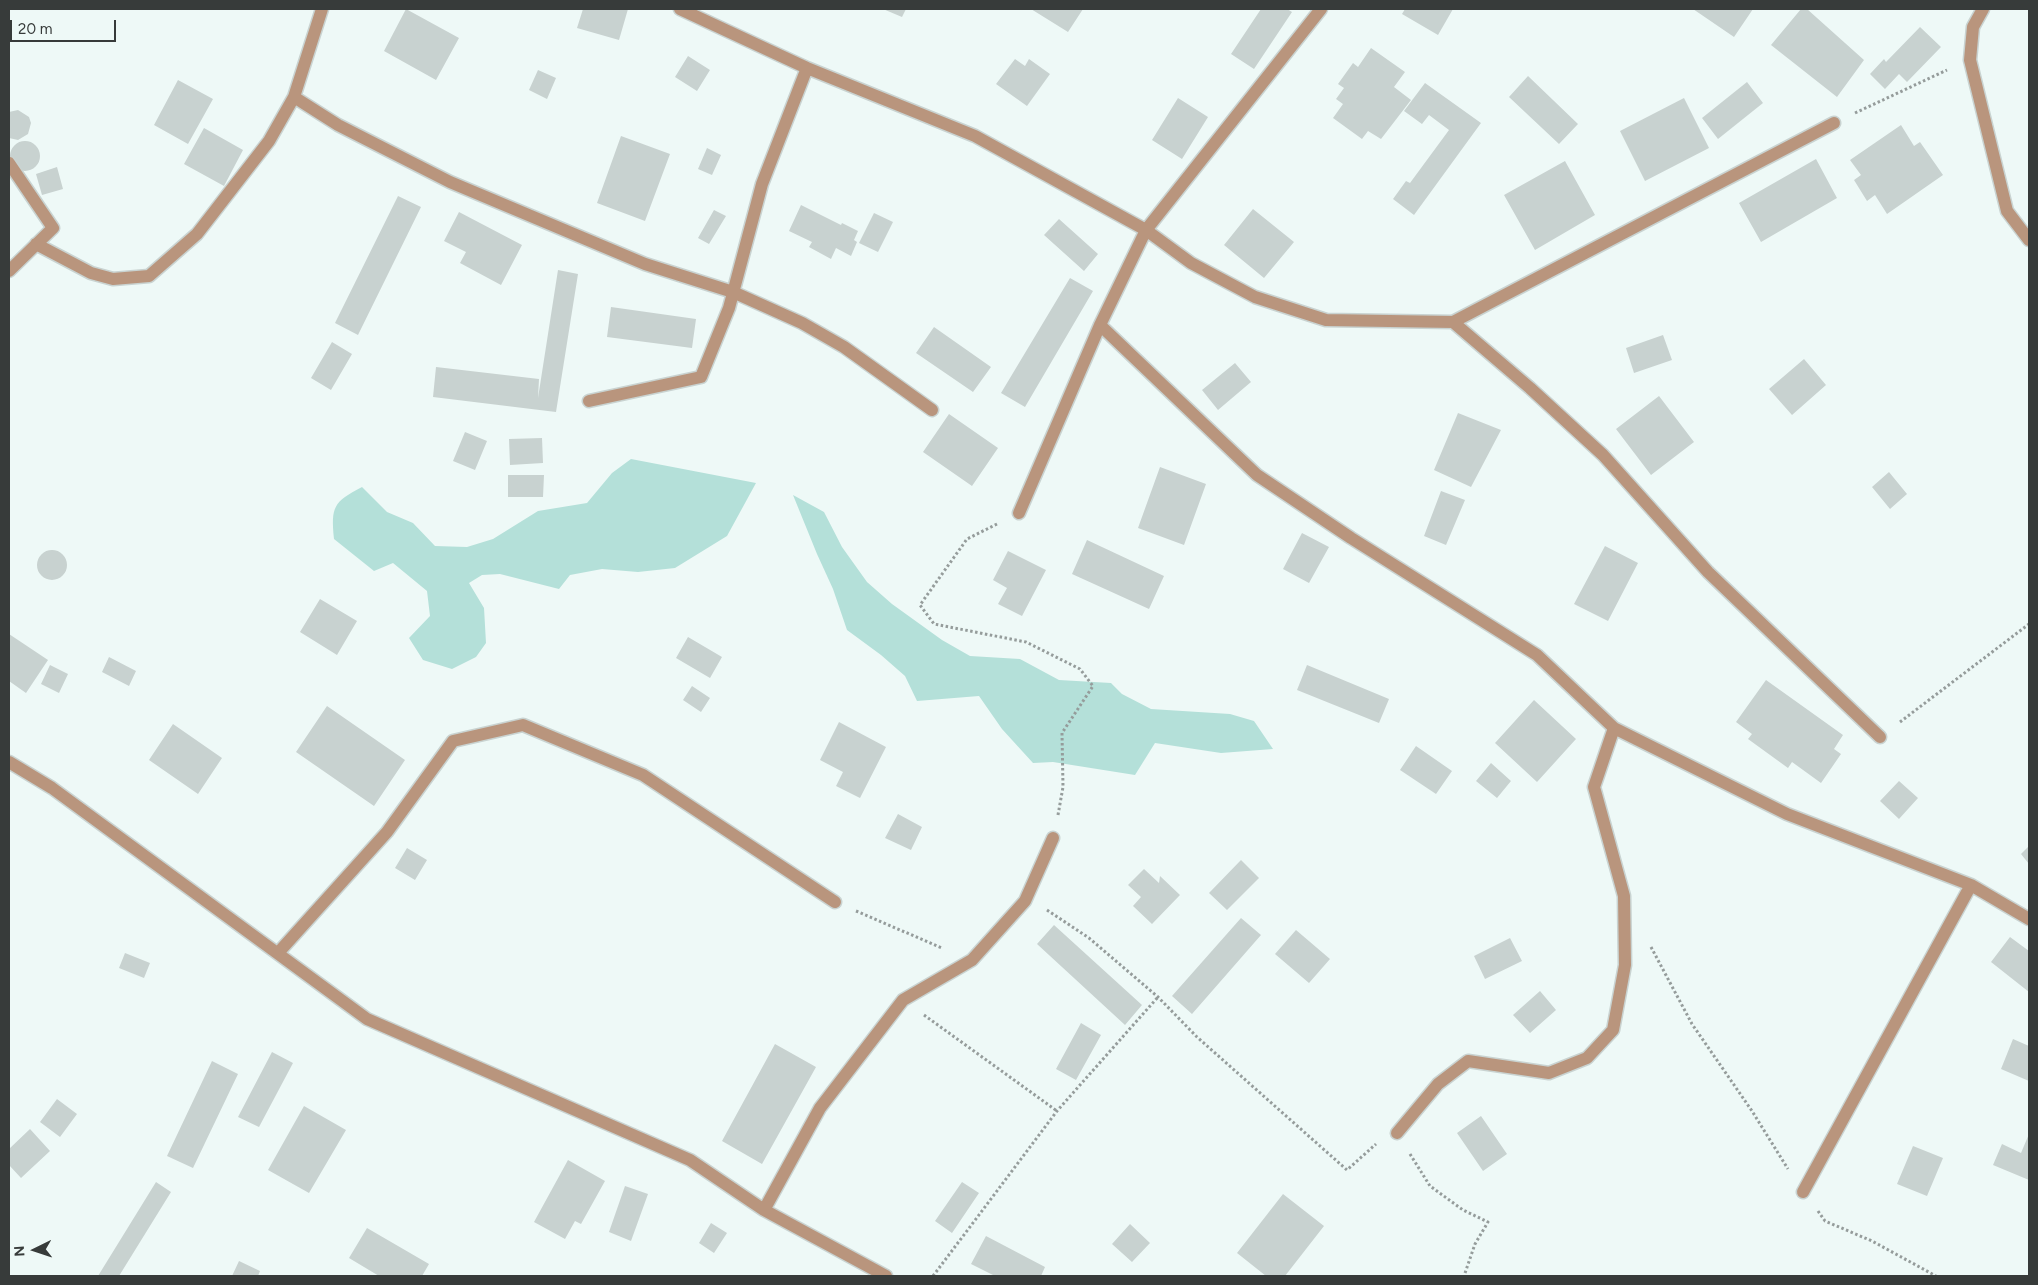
<!DOCTYPE html>
<html>
<head>
<meta charset="utf-8">
<style>
  body { margin:0 }
  #map { position:relative; width:2038px; height:1285px; overflow:hidden; background:#eef9f7; font-family:Figtree,sans-serif }
  canvas { display:block }
  .frame { position:absolute; inset:0; border:10px solid #373b3a; pointer-events:none }
  .north { position:absolute; left:10px; top:1225px; width:50px; height:50px; -webkit-text-stroke:4px #eef9f7; paint-order:stroke; rotate:266deg; font-size:14px; font-weight:700; line-height:20px; text-align:center; color:#373b3a }
  .north::after { content:''; display:block; margin:auto; width:18px; height:22px; background:#373b3a; clip-path:polygon(50% 0,100% 100%,50% 72%,0 100%) }
  .scale { position:absolute; left:10px; top:20px; width:106px; height:22px; box-sizing:border-box; border:2px solid #373b3a; border-top:0; padding-left:6px; font-size:15px; line-height:18px; white-space:nowrap; color:#373b3a; -webkit-text-stroke:4px #eef9f7; paint-order:stroke }
</style>
</head>
<body>
<div id="map">
<canvas width="2038" height="1285"></canvas>
<div class="frame"></div>
<div class="north">N</div>
<div class="scale">20 m</div>
</div>
<script>
const g = document.querySelector('canvas').getContext('2d');
g.lineJoin = 'round';
function fillPath(path, color) {
  g.fillStyle = color;
  g.fill(path, 'evenodd');
}
function stroke(path, color, width, dash) {
  g.strokeStyle = color;
  g.lineWidth = width;
  g.lineCap = dash ? 'butt' : 'round';
  g.setLineDash(dash || []);
  g.stroke(path);
}
fillPath(new Path2D(`
  M 631,459 L 756,483 L 727,536 L 675,568 L 638,572 L 602,569 L 570,575 L 559,589 L 500,574 L 482,575 L 469,583 L 484,608 L 486,643 L 476,657 L 452,669 L 423,660 L 409,638 L 430,616 L 427,591 L 393,563 L 374,571 L 334,539 C 331,507 333,502 362,487 L 387,512 L 413,523 L 435,546 L 467,547 L 493,539 L 538,511 L 587,503 L 612,473 Z
  M 793,495 L 824,512 L 842,547 L 867,582 L 892,604 L 942,640 L 970,656 L 1020,659 L 1059,680 L 1111,683 L 1122,694 L 1151,709 L 1230,714 L 1254,721 L 1273,749 L 1221,753 L 1155,743 L 1135,775 L 1053,762 L 1033,763 L 1002,729 L 979,696 L 917,701 L 905,676 L 881,655 L 847,630 L 833,589 L 817,554 Z`), '#b4e0d9');
fillPath(new Path2D(`
  M 406,9 L 459,38 L 436,80 L 384,51 Z
  M 583,9 L 628,9 L 619,40 L 577,28 Z
  M 883,9 L 906,9 L 902,17 Z
  M 1031,9 L 1083,9 L 1068,32 Z
  M 1261,9 L 1287,9 L 1292,12 L 1254,69 L 1231,54 Z
  M 1405,9 L 1453,9 L 1438,35 L 1402,14 Z
  M 1693,9 L 1753,9 L 1734,37 Z
  M 1801,9 L 1807,9 L 1864,60 L 1837,97 L 1771,45 Z
  M 1920,27 L 1941,47 L 1907,82 L 1899,74 L 1885,89 L 1870,74 L 1884,59 L 1886,62 Z
  M 1371,48 L 1405,72 L 1394,87 L 1411,100 L 1381,139 L 1368,131 L 1362,139 L 1333,118 L 1343,104 L 1336,99 L 1344,88 L 1338,84 L 1353,63 L 1358,67 Z
  M 688,56 L 710,70 L 697,91 L 675,77 Z
  M 1015,59 L 1025,66 L 1029,59 L 1050,74 L 1027,106 L 996,84 Z
  M 538,70 L 556,78 L 547,99 L 529,90 Z
  M 1528,76 L 1578,124 L 1559,144 L 1509,97 Z
  M 178,80 L 213,99 L 188,144 L 154,125 Z
  M 1747,82 L 1763,103 L 1718,139 L 1702,118 Z
  M 1425,83 L 1481,123 L 1414,215 L 1393,199 L 1406,181 L 1410,183 L 1449,130 L 1429,115 L 1422,124 L 1404,111 Z
  M 1178,98 L 1208,117 L 1182,159 L 1152,140 Z
  M 1684,98 L 1709,148 L 1645,181 L 1620,131 Z
  M 18,110 L 29,117 L 31,123 L 28,134 L 18,140 L 9,138 L 9,112 Z
  M 1901,125 L 1914,146 L 1920,142 L 1943,175 L 1887,214 L 1875,195 L 1867,201 L 1854,180 L 1861,175 L 1850,160 Z
  M 204,128 L 243,150 L 224,186 L 184,164 Z
  M 621,136 L 670,154 L 645,221 L 597,203 Z
  M10 156a15 15 0 1 1 30 0a15 15 0 1 1-30 0Z
  M 707,148 L 721,155 L 712,175 L 698,169 Z
  M 1816,159 L 1837,198 L 1761,242 L 1739,203 Z
  M 1565,161 L 1595,215 L 1535,250 L 1504,195 Z
  M 57,167 L 63,189 L 42,195 L 36,174 Z
  M 398,196 L 421,207 L 358,335 L 335,323 Z
  M 801,205 L 841,225 L 842,223 L 858,231 L 854,240 L 857,242 L 851,256 L 836,248 L 831,259 L 809,247 L 812,242 L 789,231 Z
  M 1253,209 L 1294,242 L 1264,278 L 1224,245 Z
  M 714,210 L 726,216 L 709,244 L 698,238 Z
  M 459,212 L 522,245 L 501,285 L 460,263 L 466,252 L 444,241 Z
  M 874,213 L 893,222 L 878,252 L 859,243 Z
  M 1059,219 L 1098,254 L 1084,271 L 1044,235 Z
  M 558,270 L 578,274 L 556,412 L 433,397 L 436,367 L 539,379 L 538,398 Z
  M 1070,278 L 1093,291 L 1025,407 L 1001,393 Z
  M 611,307 L 696,319 L 692,348 L 607,337 Z
  M 934,327 L 991,367 L 973,392 L 916,353 Z
  M 1663,335 L 1672,360 L 1634,373 L 1626,348 Z
  M 332,342 L 352,354 L 331,390 L 311,378 Z
  M 1804,359 L 1826,385 L 1792,415 L 1769,389 Z
  M 1235,363 L 1251,382 L 1218,410 L 1202,390 Z
  M 1659,396 L 1694,442 L 1651,475 L 1616,429 Z
  M 1458,413 L 1501,430 L 1471,487 L 1434,470 Z
  M 949,414 L 998,448 L 972,486 L 923,452 Z
  M 465,432 L 487,441 L 475,470 L 453,461 Z
  M 542,438 L 543,463 L 510,465 L 509,439 Z
  M 1160,467 L 1206,484 L 1184,545 L 1138,528 Z
  M 1889,472 L 1907,494 L 1890,509 L 1872,487 Z
  M 508,475 L 544,475 L 543,497 L 508,497 Z
  M 1441,491 L 1465,500 L 1446,545 L 1424,536 Z
  M 1302,533 L 1329,547 L 1309,583 L 1283,569 Z
  M 1087,540 L 1164,576 L 1149,609 L 1072,574 Z
  M 1605,546 L 1638,563 L 1608,621 L 1574,604 Z
  M37 565a15 15 0 1 1 30 0a15 15 0 1 1-30 0Z
  M 1008,551 L 1046,570 L 1022,616 L 998,604 L 1007,588 L 993,580 Z
  M 320,599 L 357,621 L 337,655 L 300,632 Z
  M 9,634 L 48,660 L 26,693 L 9,681 Z
  M 688,637 L 722,657 L 710,678 L 676,658 Z
  M 109,657 L 136,671 L 129,686 L 102,672 Z
  M 50,665 L 68,674 L 59,693 L 41,684 Z
  M 1307,665 L 1389,699 L 1379,723 L 1297,690 Z
  M 1766,680 L 1843,735 L 1834,749 L 1841,754 L 1821,783 L 1792,762 L 1788,768 L 1748,739 L 1752,734 L 1736,722 Z
  M 692,686 L 710,698 L 701,712 L 683,700 Z
  M 1534,700 L 1576,739 L 1537,782 L 1495,743 Z
  M 327,706 L 405,760 L 374,806 L 296,752 Z
  M 839,722 L 886,747 L 860,798 L 836,786 L 843,772 L 820,760 Z
  M 173,724 L 222,758 L 198,794 L 149,760 Z
  M 1416,746 L 1452,771 L 1436,794 L 1400,770 Z
  M 1491,763 L 1511,781 L 1497,798 L 1476,781 Z
  M 1899,781 L 1918,798 L 1899,819 L 1880,801 Z
  M 898,814 L 922,827 L 911,850 L 885,838 Z
  M 2029,846 L 2029,864 L 2021,854 Z
  M 407,848 L 427,860 L 415,880 L 395,868 Z
  M 1241,860 L 1259,878 L 1227,910 L 1209,893 Z
  M 1144,869 L 1159,883 L 1160,876 L 1180,895 L 1152,924 L 1133,906 L 1141,897 L 1128,885 Z
  M 1241,918 L 1261,935 L 1192,1014 L 1172,996 Z
  M 1054,925 L 1142,1005 L 1125,1025 L 1037,944 Z
  M 1296,930 L 1330,959 L 1309,983 L 1275,954 Z
  M 2010,937 L 2029,951 L 2029,992 L 1991,962 Z
  M 1510,938 L 1522,961 L 1485,979 L 1474,956 Z
  M 125,953 L 150,963 L 144,978 L 119,968 Z
  M 1540,991 L 1556,1010 L 1530,1033 L 1513,1015 Z
  M 1081,1023 L 1101,1035 L 1076,1080 L 1056,1069 Z
  M 2013,1039 L 2029,1046 L 2029,1081 L 2001,1069 Z
  M 775,1044 L 816,1067 L 762,1164 L 722,1141 Z
  M 272,1052 L 293,1063 L 259,1127 L 238,1117 Z
  M 212,1061 L 238,1074 L 193,1168 L 167,1156 Z
  M 57,1099 L 77,1114 L 60,1137 L 40,1122 Z
  M 304,1106 L 346,1130 L 309,1193 L 268,1170 Z
  M 1481,1116 L 1507,1154 L 1483,1171 L 1457,1133 Z
  M 30,1129 L 50,1151 L 21,1178 L 9,1165 L 9,1149 Z
  M 2029,1134 L 2029,1180 L 1993,1165 L 2002,1144 L 2021,1153 Z
  M 1913,1146 L 1943,1158 L 1927,1196 L 1897,1184 Z
  M 568,1160 L 605,1181 L 581,1224 L 575,1221 L 565,1239 L 534,1222 Z
  M 156,1182 L 171,1192 L 119,1276 L 98,1276 Z
  M 962,1182 L 979,1193 L 952,1233 L 935,1221 Z
  M 625,1186 L 648,1194 L 631,1241 L 609,1232 Z
  M 1283,1194 L 1324,1226 L 1285,1276 L 1266,1276 L 1237,1253 Z
  M 711,1223 L 727,1233 L 714,1253 L 699,1243 Z
  M 1130,1224 L 1150,1243 L 1132,1262 L 1112,1244 Z
  M 367,1228 L 429,1264 L 422,1276 L 379,1276 L 349,1258 Z
  M 986,1236 L 1045,1267 L 1041,1276 L 995,1276 L 971,1264 Z
  M 239,1261 L 260,1271 L 258,1276 L 232,1276 Z`), '#c8d2d0');
const minor = new Path2D(`
  M 322,9 L 294,97 L 338,125 L 450,182 L 645,264 L 733,292 L 802,323 L 844,347 L 932,410
  M 680,9 L 807,68 L 975,136 L 1146,230 L 1191,263 L 1255,297 L 1326,320 L 1453,322 L 1530,388 L 1603,455 L 1708,572 L 1880,737
  M 1983,9 L 1973,27 L 1970,60 L 2007,211 L 2029,240
  M 9,163 L 53,228 L 9,271
  M 36,244 L 91,273 L 113,279 L 149,276 L 197,234 L 269,141 L 294,97
  M 1453,322 L 1834,123
  M 1100,325 L 1257,475 L 1351,538 L 1537,655 L 1614,728 L 1787,814 L 1971,885 L 2029,919
  M 589,401 L 701,377 L 729,308 L 762,184 L 807,68
  M 1019,513 L 1100,325 L 1146,230 L 1321,9
  M 9,762 L 52,788 L 367,1019 L 690,1160 L 764,1210 L 886,1276
  M 278,953 L 387,832 L 453,741 L 523,725 L 643,775 L 835,902
  M 1397,1133 L 1438,1084 L 1468,1061 L 1549,1073 L 1587,1058 L 1613,1030 L 1625,965 L 1624,896 L 1594,787 L 1614,728
  M 1803,1192 L 1971,885
  M 764,1210 L 820,1108 L 903,1000 L 972,960 L 1025,901 L 1053,838`);
stroke(minor, '#c9d3d1', 15);
stroke(new Path2D(`
  M 1855,113 L 1947,70
  M 997,524 L 967,539 L 920,605 L 934,624 L 1026,642 L 1080,669 L 1093,686 L 1062,733 L 1063,787 L 1058,815
  M 1900,722 L 2029,624
  M 1047,910 L 1089,938 L 1158,997 L 1197,1037 L 1347,1170 L 1376,1144
  M 856,911 L 942,948
  M 1651,947 L 1692,1024 L 1752,1111 L 1788,1169
  M 924,1015 L 1057,1111
  M 1410,1154 L 1430,1186 L 1463,1210 L 1488,1222 L 1475,1244 L 1464,1276
  M 1818,1211 L 1825,1221 L 1872,1241 L 1936,1276
  M 933,1276 L 1057,1111 L 1158,997`), '#959c9b', 3, [2.5, 2.5]);
stroke(minor, '#b9957d', 12);
</script>
</body>
</html>
